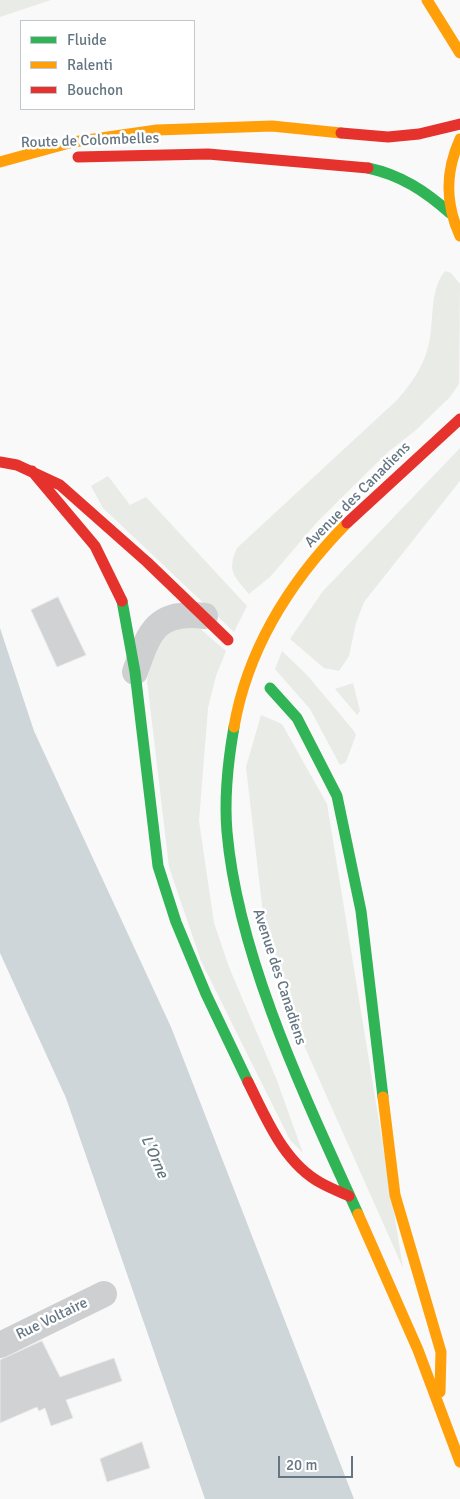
<!DOCTYPE html>
<html>
<head>
<meta charset="utf-8">
<style>
  body { margin:0 }
  #map { position:relative; width:460px; height:1499px; overflow:hidden; background:#f9f9f9; font-family:Signika,sans-serif }
  canvas { display:block }
  .legend { position:absolute; left:20px; top:20px; width:175px; height:90px; box-sizing:border-box; background:#fff; border:1px solid #c1c8cd; margin:0; padding:6px 9px; list-style:none; font-size:15px; color:#657683 }
  .legend li { display:flex; align-items:center; gap:10px; height:25px }
  .legend b { width:25px; border:1px solid #c1c8cd }
  .scale { position:absolute; left:278px; top:1456px; width:75px; height:22px; box-sizing:border-box; border:2px solid #657683; border-top:0; padding-left:6px; font-size:15px; line-height:18px; white-space:nowrap; color:#657683; -webkit-text-stroke:4px #fff; paint-order:stroke }
</style>
</head>
<body>
<div id="map">
<canvas width="460" height="1499"></canvas>
<ul class="legend">
<li><b style="height:6px;background:#30b455"></b>Fluide</li>
<li><b style="height:6px;background:#ff9f0a"></b>Ralenti</li>
<li><b style="height:6px;background:#e5322d"></b>Bouchon</li>
</ul>
<div class="scale">20 m</div>
</div>
<script>
const g = document.querySelector('canvas').getContext('2d');
g.lineJoin = 'round';
function fillPath(path, color) {
  g.fillStyle = color;
  g.fill(path, 'evenodd');
}
function stroke(path, color, width, dash) {
  g.strokeStyle = color;
  g.lineWidth = width;
  g.lineCap = dash ? 'butt' : 'round';
  g.setLineDash(dash || []);
  g.stroke(path);
}
function drawText(font, color, halo, rows, align = 'center') {
  g.font = font + ' Signika,sans-serif';
  g.lineWidth = 5;
  g.setLineDash([]);
  g.textBaseline = 'middle';
  g.strokeStyle = halo;
  g.fillStyle = color;
  for (const [text, x, y, turn = 0] of rows) {
    g.save();
    g.translate(x, y);
    g.rotate((+turn || 0) * Math.PI / 180);
    g.textAlign = isNaN(turn) ? turn : align;
    if (halo) g.strokeText(text, 0, 0);
    g.fillText(text, 0, 0);
    g.restore();
  }
}
fillPath(new Path2D(`
  M 0,0 L 51,0 L 0,17 Z
  M 445,271 L 451,273 L 460,284 L 459,384 L 450,397 L 416,430 L 388,452 L 318,521 L 270,577 L 249,594 C 233,575 227,571 237,548 L 397,400 C 409,386 420,372 426,354 C 436,328 427,293 445,271 Z
  M 460,448 L 460,481 L 364,602 L 356,623 L 349,656 L 339,671 L 324,668 L 290,639 L 323,591 Z
  M 108,476 L 130,505 L 146,497 L 247,606 L 234,632 L 103,508 L 91,486 Z
  M 181,623 L 197,626 L 226,651 L 216,676 L 208,708 L 199,821 L 214,923 L 229,967 L 276,1078 L 303,1153 L 290,1140 L 201,961 L 169,867 L 147,680 L 156,643 Z
  M 282,651 L 307,675 L 354,731 L 356,735 L 346,762 L 340,765 L 310,709 L 275,669 Z
  M 353,683 L 360,711 L 357,715 L 335,689 Z
  M 261,715 L 282,724 L 327,804 L 403,1268 L 303,1043 L 263,914 L 246,767 Z`), '#e8ebe6');
fillPath(new Path2D(`
  M 0,628 L 34,731 L 171,1027 L 354,1499 L 205,1499 L 66,1098 L 0,953 Z`), '#ced6d9');
const building = new Path2D(`
  M 58,597 L 86,655 L 57,667 L 31,610 Z
  M 42,1341 L 60,1377 L 114,1358 L 122,1381 L 66,1400 L 73,1418 L 51,1426 L 45,1408 L 39,1411 L 37,1407 L 0,1423 L 0,1360 Z
  M 142,1442 L 150,1468 L 107,1482 L 100,1459 Z`);
fillPath(building, '#d0d2d3');
stroke(building, '#e8e8e8', 1);
stroke(new Path2D(`
  M 135,672 C 149,632 156,610 205,616
  M 0,1345 L 104,1294`), '#cecfd0', 26);
stroke(new Path2D(`
  M 368,168 C 401,175 425,191 450,213
  M 122,601 L 135,672 L 158,866 L 176,922 L 206,994 L 248,1082
  M 270,688 L 297,718 L 337,796 L 361,911 L 383,1097
  M 234,727 C 228,761 224,797 227,832 C 238,958 306,1099 358,1214`), '#30b455', 11);
stroke(new Path2D(`
  M 427,0 L 460,53
  M 460,139 C 445,172 445,203 460,236
  M 0,162 L 73,142 L 157,130 L 272,126 L 341,133
  M 234,727 C 248,647 291,580 347,523
  M 383,1097 L 395,1195 L 441,1352 L 440,1392
  M 358,1214 L 418,1350 L 460,1462`), '#ff9f0a', 11);
stroke(new Path2D(`
  M 341,133 L 388,137 L 419,134 L 460,124
  M 78,157 L 208,154 L 368,168
  M 0,462 L 17,465 L 60,485 L 147,562 L 228,640
  M 32,471 L 95,546 L 122,601
  M 347,523 L 460,419
  M 248,1082 C 266,1118 284,1163 321,1183 C 330,1188 340,1192 349,1196`), '#e5322d', 11);
drawText('15px', '#657683', '#fff', [
  ["Route de Colombelles",90,141,-2],
  ["Avenue des Canadiens",358,495,-45],
  ["Avenue des Canadiens",279,977,72],
  ["Rue Voltaire",52,1319,-26]
]);
drawText('italic 16px', '#60757c', '#fff', [
  ["L'Orne",154,1157,66]
]);
</script>
</body>
</html>
